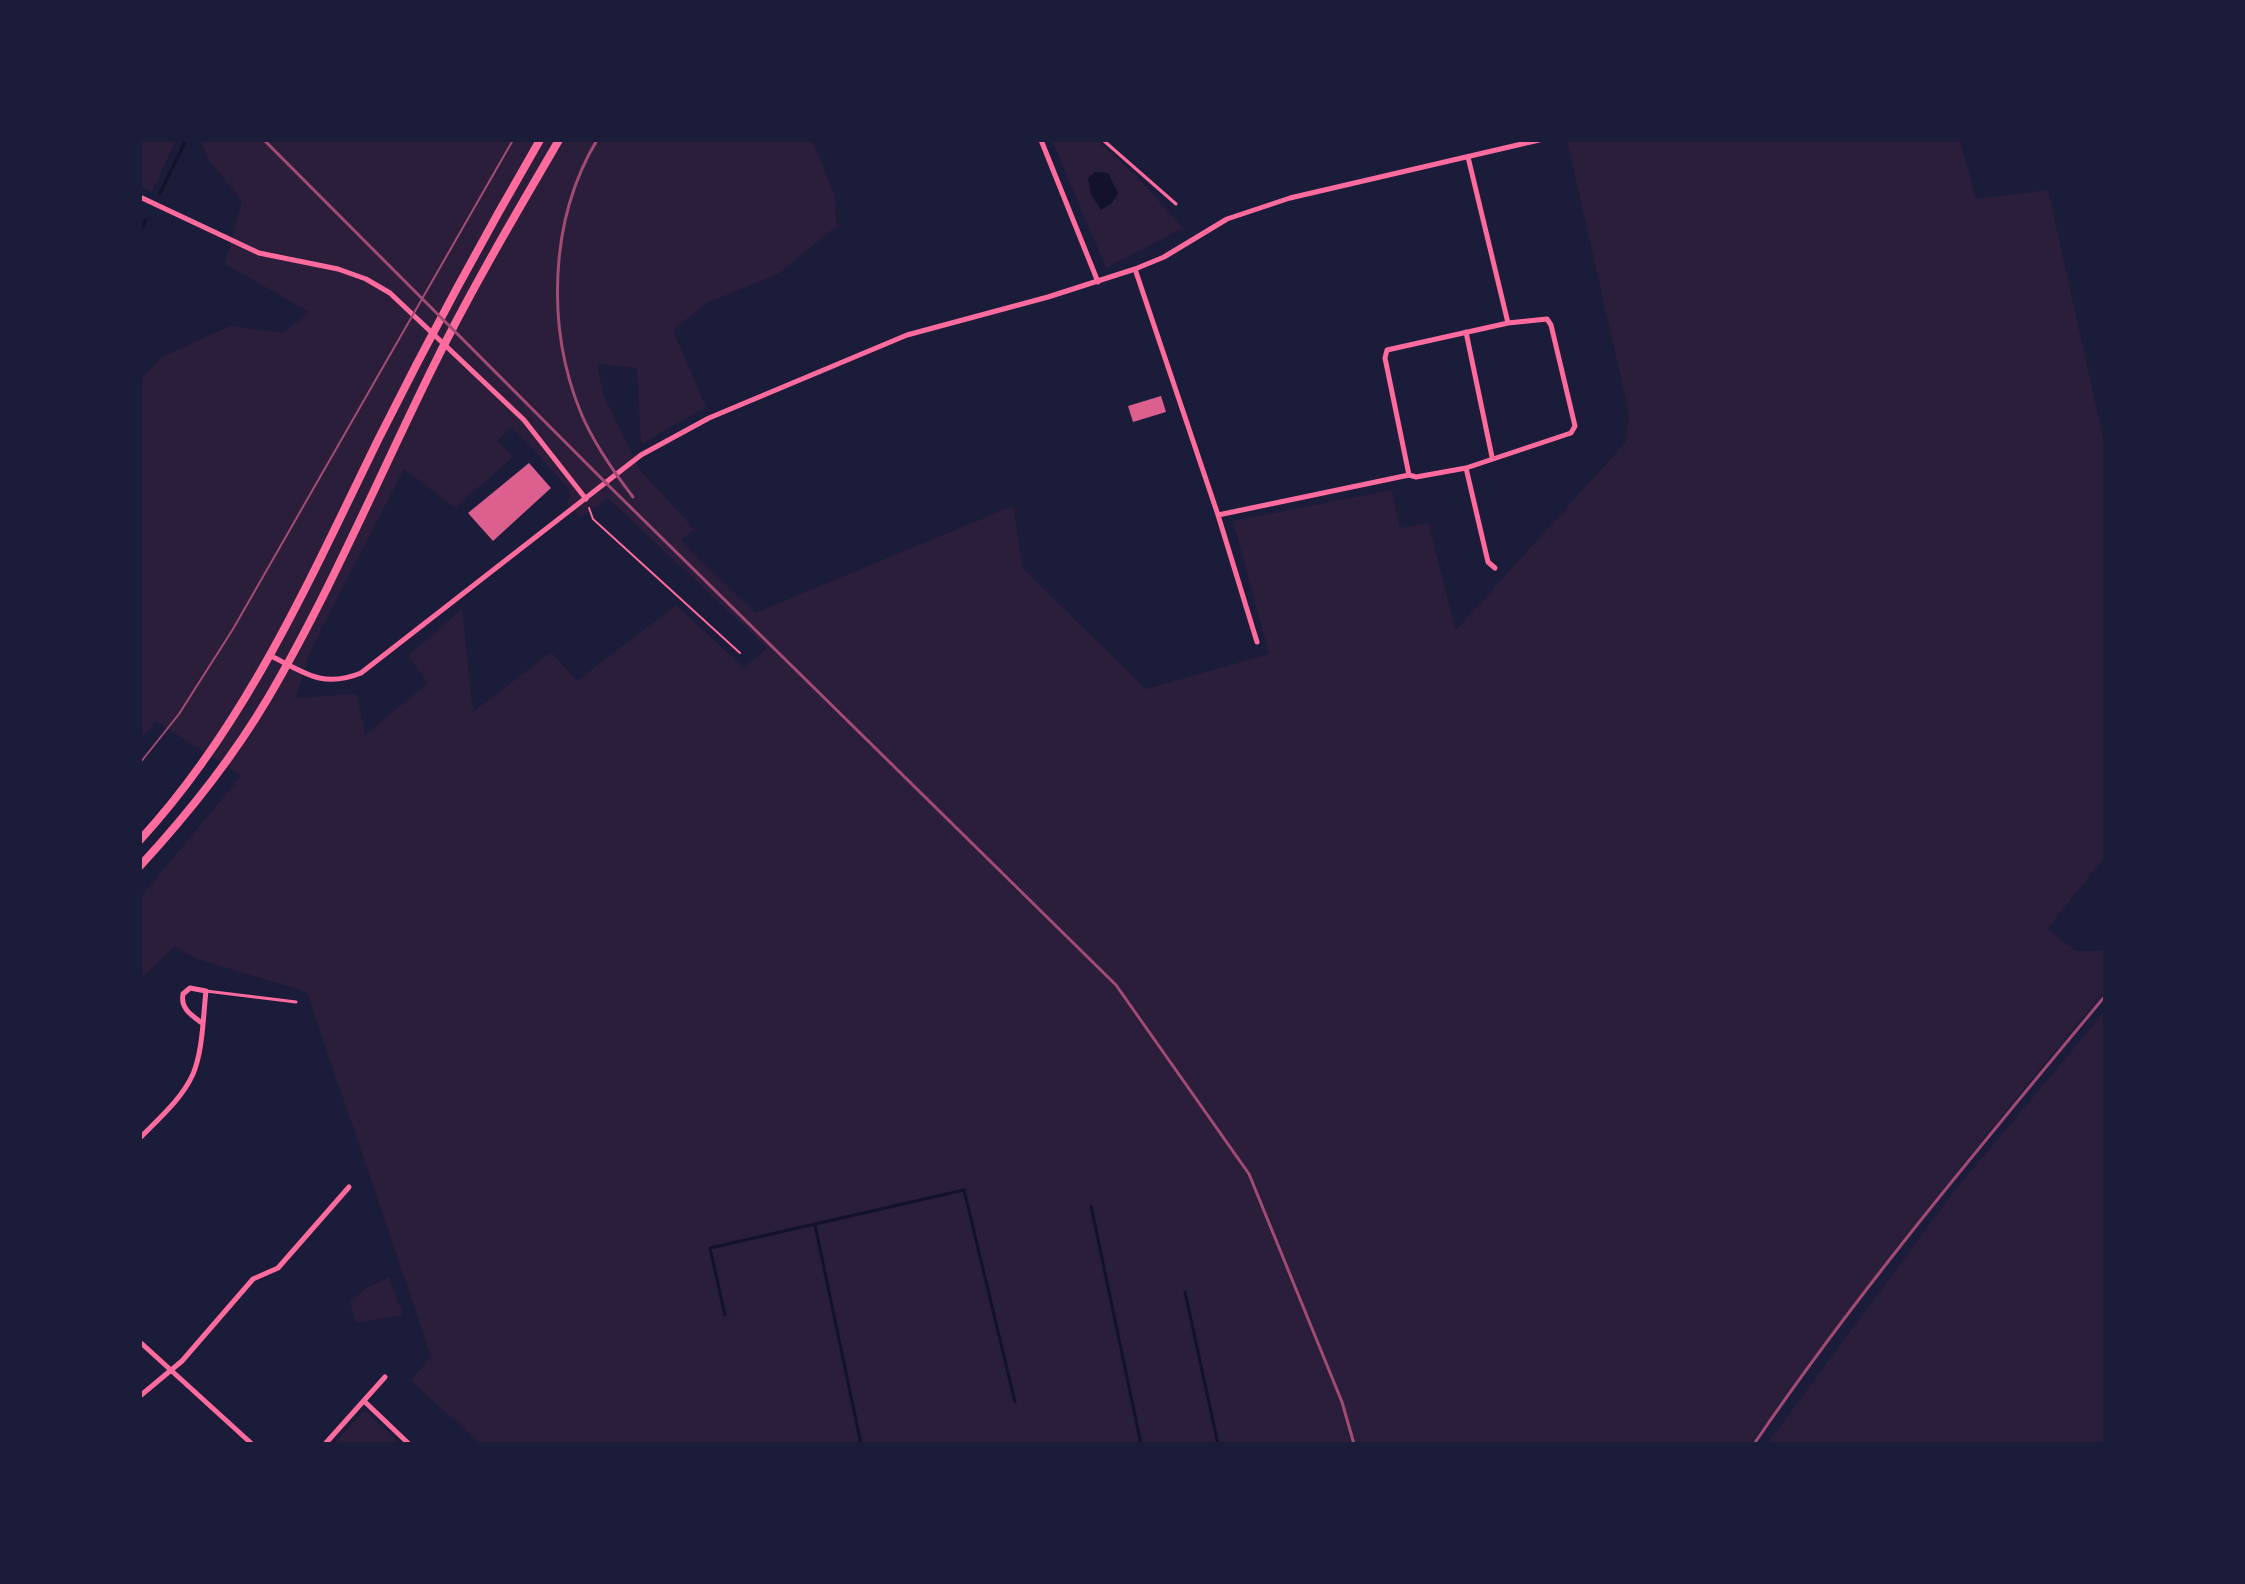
<!DOCTYPE html>
<html>
<head>
<meta charset="utf-8">
<style>
  body { margin:0 }
  #map { position:relative; width:2245px; height:1584px; overflow:hidden; background:#1b1b3a; font-family:Ubuntu,sans-serif }
  canvas { display:block }
  .frame { position:absolute; inset:0; border:142px solid #1b1b3a; pointer-events:none }
</style>
</head>
<body>
<div id="map">
<canvas width="2245" height="1584"></canvas>
<div class="frame"></div>
</div>
<script>
const g = document.querySelector('canvas').getContext('2d');
g.lineJoin = 'round';
function fillPath(path, color) {
  g.fillStyle = color;
  g.fill(path, 'evenodd');
}
function stroke(path, color, width, dash) {
  g.strokeStyle = color;
  g.lineWidth = width;
  g.lineCap = dash ? 'butt' : 'round';
  g.setLineDash(dash || []);
  g.stroke(path);
}
fillPath(new Path2D(`
  M 140,140 L 176,140 L 152,192 L 140,187 Z
  M 200,140 L 812,140 L 834,193 L 837,226 L 778,274 L 707,303 L 673,330 L 706,407 L 641,444 L 637,368 L 597,364 L 604,396 L 640,470 L 694,529 L 681,540 L 755,613 L 1013,506 L 1023,569 L 1146,689 L 1269,654 L 1233,521 L 1392,490 L 1400,528 L 1428,523 L 1456,630 L 1626,442 L 1629,413 L 1567,140 L 1960,140 L 1976,199 L 2048,190 L 2105,447 L 2105,857 L 2047,929 L 2076,951 L 2105,951 L 2105,991 C 1982,1139 1861,1287 1751,1444 L 481,1444 L 411,1381 L 431,1356 L 307,992 L 194,958 L 175,946 L 140,979 L 140,898 L 241,776 L 156,721 L 140,740 L 140,380 L 162,357 L 230,326 L 282,333 L 309,312 L 225,264 L 242,201 L 208,159 ZM 512,427 L 568,488 L 570,496 L 567,503 L 581,517 L 608,498 L 767,648 L 744,668 L 676,605 L 577,681 L 551,652 L 473,712 L 462,609 L 408,656 L 428,683 L 365,735 L 357,694 L 296,698 L 308,657 L 320,631 L 404,469 L 455,508 L 513,457 L 497,441 Z
  M 1052,140 L 1097,140 L 1138,178 L 1183,228 L 1106,268 Z
  M 2105,1011 L 2105,1444 L 1767,1444 L 1952,1194 Z
  M 389,1277 L 403,1315 L 356,1323 L 350,1302 L 366,1288 Z
  M 364,1410 L 400,1444 L 334,1444 Z`), '#2a1e3b');
fillPath(new Path2D(`
  M 1095,172 L 1108,173 L 1118,193 L 1112,203 L 1101,210 L 1091,194 L 1088,178 Z`), '#12122b');
stroke(new Path2D(`
  M 160,193 L 186,140
  M 140,231 L 146,220
  M 1091,1206 L 1141,1444
  M 815,1225 L 861,1444
  M 1185,1292 L 1218,1444
  M 725,1315 L 710,1248 L 964,1190 L 1015,1402`), '#12122b', 3);
fillPath(new Path2D(`
  M 1161,396 L 1166,412 L 1133,422 L 1128,406 Z
  M 529,463 L 551,488 L 493,541 L 468,513 Z`), '#dd5f8e');
stroke(new Path2D(`
  M 589,508 L 593,519 L 740,653`), '#ff6b9d', 2);
stroke(new Path2D(`
  M 1103,140 L 1176,204
  M 206,991 L 296,1002`), '#ff6b9d', 3);
stroke(new Path2D(`
  M 1041,140 L 1098,282
  M 1468,157 L 1508,323
  M 140,197 L 259,253 L 338,269 L 366,279 L 390,293 L 524,420 L 586,499
  M 1135,269 L 1218,515 L 1257,642
  M 1466,332 L 1492,457
  M 1466,468 L 1488,562 L 1495,568
  M 1218,515 L 1409,475 L 1385,358 L 1387,350 L 1508,323 L 1547,319 L 1551,325 L 1575,426 L 1571,433 L 1466,468 L 1416,477 L 1409,475
  M 269,655 C 304,672 322,689 361,673 L 641,455 L 709,418 L 907,335 L 1048,297 L 1135,269 L 1164,257 L 1227,219 L 1290,198 L 1539,140
  M 140,1138 C 158,1119 182,1099 193,1074 C 203,1050 203,1017 206,991 L 190,988 L 183,994 C 180,1008 191,1015 202,1023
  M 140,1342 L 252,1444
  M 140,1396 L 182,1361 L 253,1279 L 278,1268 L 349,1187
  M 364,1401 L 409,1444
  M 325,1444 L 385,1377`), '#ff6b9d', 5);
stroke(new Path2D(`
  M 140,840 C 246,725 310,579 378,440 C 429,338 483,238 540,140
  M 140,866 C 188,814 232,759 268,698 C 329,594 377,481 430,373 C 469,293 514,217 559,140`), '#ff6b9d', 8);
stroke(new Path2D(`
  M 140,763 L 179,714 L 233,629 L 513,140`), '#a44b75', 2);
stroke(new Path2D(`
  M 264,140 L 606,483 L 1116,985 L 1249,1174 L 1342,1402 L 1354,1444
  M 597,140 C 549,220 546,328 581,413 C 594,444 613,471 633,497
  M 1754,1444 C 1861,1287 1984,1142 2105,996`), '#a44b75', 3);
</script>
</body>
</html>
